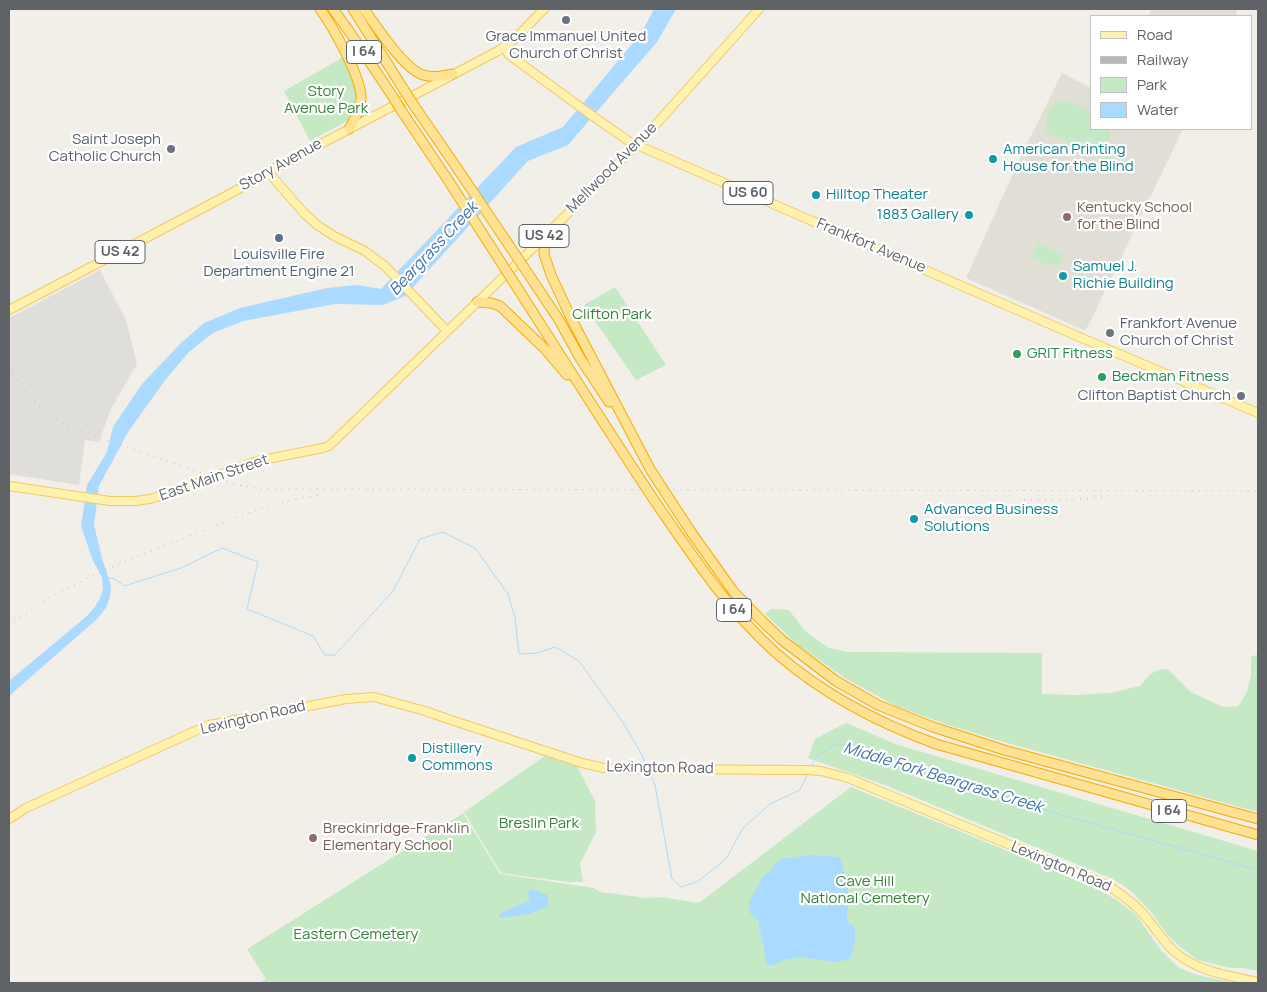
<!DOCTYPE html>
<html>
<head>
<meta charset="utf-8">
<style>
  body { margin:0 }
  #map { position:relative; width:1267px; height:992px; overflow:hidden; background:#f1efe8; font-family:Manrope,sans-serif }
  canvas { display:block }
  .frame { position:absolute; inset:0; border:10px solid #5f6368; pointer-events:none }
  .legend { position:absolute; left:1090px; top:15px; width:162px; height:115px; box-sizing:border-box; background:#fff; border:1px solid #bfc1c3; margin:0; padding:6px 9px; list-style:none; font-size:15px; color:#5f6368 }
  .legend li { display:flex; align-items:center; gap:10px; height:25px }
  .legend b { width:25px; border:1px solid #bfc1c3 }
</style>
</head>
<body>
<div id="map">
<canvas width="1267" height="992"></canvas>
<div class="frame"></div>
<ul class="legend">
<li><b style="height:6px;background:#fff2af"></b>Road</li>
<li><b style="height:6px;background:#b6b7b8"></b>Railway</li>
<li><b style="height:14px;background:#c5e8c5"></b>Park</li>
<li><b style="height:14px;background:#aadaff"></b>Water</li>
</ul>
</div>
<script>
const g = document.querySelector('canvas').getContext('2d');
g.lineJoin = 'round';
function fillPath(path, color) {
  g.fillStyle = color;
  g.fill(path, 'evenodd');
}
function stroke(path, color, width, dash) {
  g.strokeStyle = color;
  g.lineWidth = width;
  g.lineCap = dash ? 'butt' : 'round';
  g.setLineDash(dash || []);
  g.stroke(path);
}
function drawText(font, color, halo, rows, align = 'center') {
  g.font = font + ' Manrope,sans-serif';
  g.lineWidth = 4.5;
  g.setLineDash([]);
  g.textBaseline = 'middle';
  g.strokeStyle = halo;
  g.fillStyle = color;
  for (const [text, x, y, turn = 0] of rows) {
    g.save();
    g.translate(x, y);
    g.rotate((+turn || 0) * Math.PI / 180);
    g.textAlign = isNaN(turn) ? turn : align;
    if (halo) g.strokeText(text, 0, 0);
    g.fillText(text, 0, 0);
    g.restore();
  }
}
fillPath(new Path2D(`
  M 100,270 L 126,320 L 137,364 L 111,409 L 99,442 L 85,440 L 79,485 L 9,474 L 9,318 Z`), '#e0deda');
fillPath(new Path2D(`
  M 1151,9 L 1235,9 L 1237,12 L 1236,16 L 1149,16 Z
  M 1062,73 L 1091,88 L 1091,129 L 1183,129 L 1088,326 L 1084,330 L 966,278 L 1021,156 Z`), '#e1ded6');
fillPath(new Path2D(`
  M 342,58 L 359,94 L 357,110 L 349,120 L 310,141 L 284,91 Z
  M 1061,101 L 1069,101 L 1091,112 L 1091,129 L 1110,129 C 1111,139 1106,145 1097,149 L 1117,159 L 1114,164 L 1044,131 L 1047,124 L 1047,118 L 1048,110 L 1054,104 Z
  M 1038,243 L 1063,255 L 1059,264 L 1056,265 L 1052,262 L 1050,266 L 1032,257 Z
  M 615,287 L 666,365 L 636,380 L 584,305 Z
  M 771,609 L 789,610 L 806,632 L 829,648 L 848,652 L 1042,653 L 1042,694 L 1076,695 L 1110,693 L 1140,686 L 1150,674 L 1162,669 L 1169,670 L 1191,692 L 1223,707 L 1238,706 L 1247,692 L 1251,675 L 1251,657 L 1258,654 L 1258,812 L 1007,743 L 945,724 L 896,706 L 845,678 L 798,645 L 765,614 Z
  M 846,723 L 898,745 L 1258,851 L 1258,971 L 1243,968 L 1231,968 L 1198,960 L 1179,946 L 1167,934 L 1151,912 L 1133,893 L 1121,884 L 1108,877 L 885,785 L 808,758 L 815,739 Z
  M 545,756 L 577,766 L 595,801 L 596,832 L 580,864 L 583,882 L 569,882 L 501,873 L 464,812 Z
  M 851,787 L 1025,858 L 1098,890 L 1117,900 L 1137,916 L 1160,949 L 1179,968 L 1197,975 L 1234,983 L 260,983 L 266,979 L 247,949 L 463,813 L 500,874 L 594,888 L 600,892 L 646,898 L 661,897 L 699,903 Z`), '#c5e8c5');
fillPath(new Path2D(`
  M 654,9 L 676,9 L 657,42 L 568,145 L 528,161 L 405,296 L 383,305 L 335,304 L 243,321 L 213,333 L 189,352 L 166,379 L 128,432 L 99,486 L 94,525 L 102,558 L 111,586 L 110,597 L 106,608 L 97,619 L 9,696 L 9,681 L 87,616 L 95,607 L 100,598 L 103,589 L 102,577 L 93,561 L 81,526 L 87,485 L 107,452 L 113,427 L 142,384 L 181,343 L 204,323 L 240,308 L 327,288 L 357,285 L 381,289 L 516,147 L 563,127 L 642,32 Z
  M 811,855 L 840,857 L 848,886 L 847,922 L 854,926 C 857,938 854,947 850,959 L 837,962 L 799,957 L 784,960 L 773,965 L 767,965 L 758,920 L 750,913 L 749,903 L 754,893 L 763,876 L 771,871 L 776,863 L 784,858 Z
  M 530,889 L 547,895 L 549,902 L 547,907 L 528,914 L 499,918 L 499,915 C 509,908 520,906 530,900 L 528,895 Z`), '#aadaff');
stroke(new Path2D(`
  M 108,578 L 115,579 L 124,586 L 181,568 L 222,548 L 258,562 L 247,609 L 313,636 L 325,655 L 335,655 L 393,591 L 420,539 L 443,532 L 475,548 L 508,594 L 515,617 L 519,654 L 538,653 L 555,647 L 579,661 L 624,724 L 641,753 L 647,767
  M 811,767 L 817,756 L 834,745 L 846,745 L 864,755 L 987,794 L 1258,870
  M 650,773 L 655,785 L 672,879 L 681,887 L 697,882 L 726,859 L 743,828 L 770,804 L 800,790 L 808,773`), '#aadaff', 1);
const major = new Path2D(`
  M 504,46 L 509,55 L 594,117 L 630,142 L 1084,339 L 1258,413
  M 268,172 L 304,213 L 317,225 L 334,236 L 365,251 L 386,267 L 447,331
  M 9,310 L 222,198 L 263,176 L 273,169 L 498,51 L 514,40 L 544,9
  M 9,486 L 110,501 L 135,501 L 150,499 L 170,493 L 257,461 L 323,448 L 329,446 L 531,250 L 642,140 L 759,9
  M 9,819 L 26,808 L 195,731 L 209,725 L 346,699 L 374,697 L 425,711 L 451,720 L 582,763 L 604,768 L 619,769 L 807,770 L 821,771 L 848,778 L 1105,884 C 1122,894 1137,905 1149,921 C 1158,932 1165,944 1176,953 C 1199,972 1230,976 1258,982`);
const highway = new Path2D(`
  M 320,9 C 333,27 363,80 361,100 C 360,111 354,120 349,129
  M 333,9 L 351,34 L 393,97
  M 353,9 L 404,90
  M 364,9 C 376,26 404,69 423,75 C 433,78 443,76 453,74
  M 415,107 L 457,168
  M 401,110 L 448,180
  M 545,235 L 544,254 L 551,275 L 572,320 L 650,469 L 691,532 L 733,591 L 763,622 L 782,640 L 836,681 L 878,705 L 933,727 L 1004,750 L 1258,819
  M 525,269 L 559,320 L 580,358 L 609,402
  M 513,281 C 559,353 605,426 652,497 C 690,552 726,608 776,653 C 823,694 878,723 936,744 L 1258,835
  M 477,302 L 491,303 L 500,306 L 545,349 L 567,375`);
stroke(major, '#f2c960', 10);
stroke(highway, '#f9ab00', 11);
stroke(major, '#fff2af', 8);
stroke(highway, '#fde293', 9);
stroke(new Path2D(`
  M 9,368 C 25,396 43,414 72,428 L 213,477 L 237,485 L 262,489 L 1258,491
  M 1024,500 L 1079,499 L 1103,497
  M 9,626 C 63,583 129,560 192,535 C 235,518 277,499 323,495`), '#b6b7b8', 1, [1, 6]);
const highwayBridge = new Path2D(`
  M 404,90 L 415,107
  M 393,97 L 401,110
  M 457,168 L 525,269
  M 448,180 L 513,281`);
stroke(highwayBridge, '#f9ab00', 11, []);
stroke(highwayBridge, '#fde293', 9);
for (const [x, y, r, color] of [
  [566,20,5,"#6b7280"],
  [171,149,5,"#6b7280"],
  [993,159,5,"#0f9aa8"],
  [816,195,5,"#0f9aa8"],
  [969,215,5,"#0f9aa8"],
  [1067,217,5,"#8d6e63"],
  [279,238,5,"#5c6f8a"],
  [1063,276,5,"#0f9aa8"],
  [1110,333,5,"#6b7280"],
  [1017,354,5,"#2e9e5b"],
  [1102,377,5,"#2e9e5b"],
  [1241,396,5,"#6b7280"],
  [914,519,5,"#0f9aa8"],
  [412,758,5,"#0f9aa8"],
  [313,838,5,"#8d6e63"]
]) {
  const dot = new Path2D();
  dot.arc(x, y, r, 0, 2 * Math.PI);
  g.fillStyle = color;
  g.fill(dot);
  stroke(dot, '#fff', 2);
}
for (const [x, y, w] of [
  [364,52,35],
  [748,193,50],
  [544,236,50],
  [120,252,50],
  [734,610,35],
  [1169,811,35]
]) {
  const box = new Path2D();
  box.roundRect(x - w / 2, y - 11.5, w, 23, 4);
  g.fillStyle = '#fff';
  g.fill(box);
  stroke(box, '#5f6368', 1);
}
drawText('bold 14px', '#5f6368', null, [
  ["I 64",364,52],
  ["US 60",748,193],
  ["US 42",544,236],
  ["US 42",120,252],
  ["I 64",734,610],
  ["I 64",1169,811]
]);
drawText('15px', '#5b616d', '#fff', [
  ["Grace Immanuel United",566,37,"center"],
  ["Church of Christ",566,54,"center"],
  ["Saint Joseph",161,140],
  ["Catholic Church",161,157],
  ["Frankfort Avenue",1120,324,"left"],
  ["Church of Christ",1120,341,"left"],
  ["Clifton Baptist Church",1231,396]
], 'right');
drawText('15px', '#348238', '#fff', [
  ["Story",326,92],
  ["Avenue Park",326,109],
  ["Clifton Park",612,315],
  ["Breslin Park",539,824],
  ["Cave Hill",865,882],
  ["National Cemetery",865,899],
  ["Eastern Cemetery",356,935]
]);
drawText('15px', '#0d838f', '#fff', [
  ["American Printing",1003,150],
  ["House for the Blind",1003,167],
  ["Hilltop Theater",826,195],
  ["1883 Gallery",959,215,"right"],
  ["Samuel J.",1073,267],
  ["Richie Building",1073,284],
  ["Advanced Business",924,510],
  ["Solutions",924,527],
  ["Distillery",422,749],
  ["Commons",422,766]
], 'left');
drawText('15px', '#5f6368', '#fff', [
  ["Story Avenue",281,165,-29],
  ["Mellwood Avenue",612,168,-45],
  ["Frankfort Avenue",871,246,23],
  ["East Main Street",214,478,-19],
  ["Lexington Road",253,718,-13],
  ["Lexington Road",660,768,1],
  ["Lexington Road",1061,867,23]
]);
drawText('15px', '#785e54', '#fff', [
  ["Kentucky School",1077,208],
  ["for the Blind",1077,225],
  ["Breckinridge-Franklin",323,829],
  ["Elementary School",323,846]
], 'left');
drawText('15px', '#4e5e75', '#fff', [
  ["Louisville Fire",279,255],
  ["Department Engine 21",279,272]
]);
drawText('15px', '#27864d', '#fff', [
  ["GRIT Fitness",1027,354],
  ["Beckman Fitness",1112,377]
], 'left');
drawText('italic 16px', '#4174aa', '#fff', [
  ["Beargrass Creek",434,249,-47],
  ["Middle Fork Beargrass Creek",943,778,17]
]);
</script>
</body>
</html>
